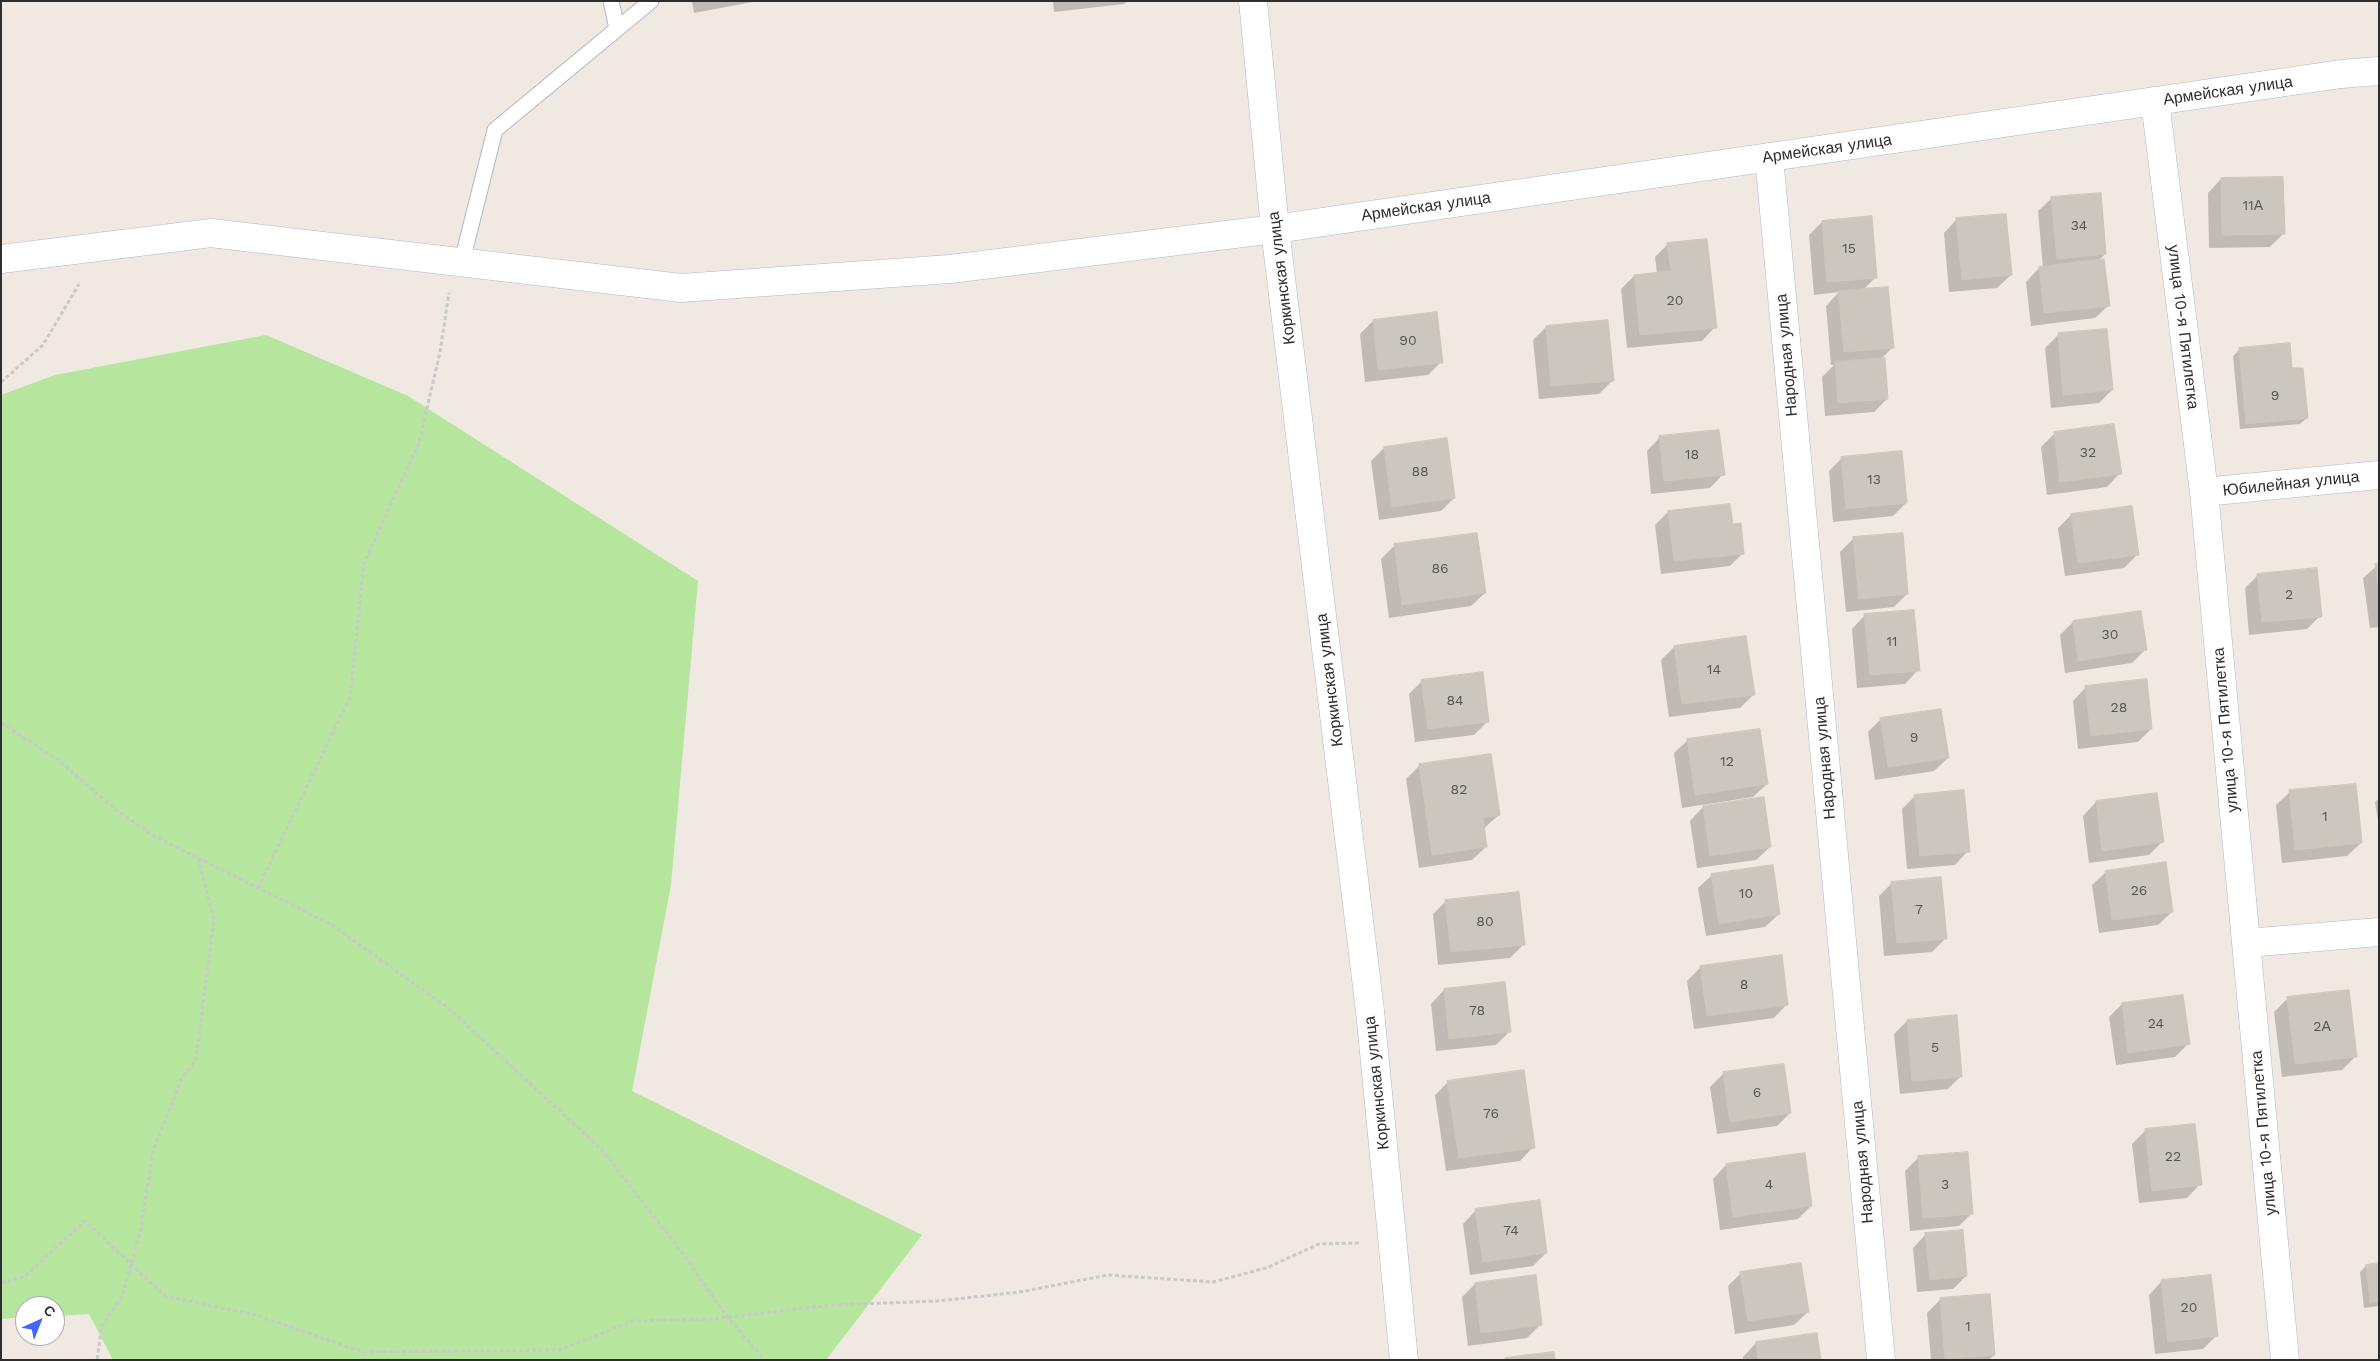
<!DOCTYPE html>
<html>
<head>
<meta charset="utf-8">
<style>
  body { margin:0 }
  #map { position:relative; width:2380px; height:1361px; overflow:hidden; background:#efe9e1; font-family:"Work Sans",sans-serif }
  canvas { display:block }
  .frame { position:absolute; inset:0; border:2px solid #2e2e2e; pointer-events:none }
  .north { position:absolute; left:15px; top:1296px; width:50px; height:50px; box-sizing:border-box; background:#fff; border:1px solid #ababab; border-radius:50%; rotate:44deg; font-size:14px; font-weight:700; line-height:20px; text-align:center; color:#2e2e2e }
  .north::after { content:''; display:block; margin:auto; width:18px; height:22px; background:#4264fb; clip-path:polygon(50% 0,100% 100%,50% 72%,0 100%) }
</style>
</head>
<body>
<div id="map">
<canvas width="2380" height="1361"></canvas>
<div class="frame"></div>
<div class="north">С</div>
</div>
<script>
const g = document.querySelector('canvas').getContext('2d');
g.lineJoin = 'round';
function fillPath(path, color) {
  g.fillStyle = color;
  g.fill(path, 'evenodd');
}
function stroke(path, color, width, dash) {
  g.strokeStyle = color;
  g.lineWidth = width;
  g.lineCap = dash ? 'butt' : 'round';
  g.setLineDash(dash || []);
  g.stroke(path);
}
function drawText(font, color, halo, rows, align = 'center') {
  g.font = font + ' "Work Sans",sans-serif';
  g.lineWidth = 4;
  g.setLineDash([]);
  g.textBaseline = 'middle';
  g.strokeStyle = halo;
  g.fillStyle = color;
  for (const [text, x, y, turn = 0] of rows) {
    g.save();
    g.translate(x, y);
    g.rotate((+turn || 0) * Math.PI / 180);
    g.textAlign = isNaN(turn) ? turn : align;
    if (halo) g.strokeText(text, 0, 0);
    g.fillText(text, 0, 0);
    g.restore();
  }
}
fillPath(new Path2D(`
  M 266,335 L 408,396 L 698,581 L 671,885 L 632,1091 L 922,1235 L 826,1360 L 113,1360 L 89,1314 L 55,1316 L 55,1306 L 25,1306 L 25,1317 L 1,1319 L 1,395 L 55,375 Z`), '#b6e59e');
fillPath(new Path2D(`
  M 692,1 L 758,1 L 694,13 Z
  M 1053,1 L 1128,1 L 1124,4 L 1054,12 Z
  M 2221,179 L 2283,234 L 2270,247 L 2209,248 L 2208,193 Z
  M 2052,198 L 2105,254 L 2098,261 L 2109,305 L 2095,318 L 2031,326 L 2026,282 L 2039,268 L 2043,268 L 2038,211 Z
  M 1957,219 L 2011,275 L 1997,288 L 1949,292 L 1944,233 Z
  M 1822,222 L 1876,277 L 1863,290 L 1892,348 L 1880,360 L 1887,399 L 1874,412 L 1825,416 L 1822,377 L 1834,365 L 1831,365 L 1826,306 L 1839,292 L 1814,295 L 1809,235 Z
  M 1668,244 L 1715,327 L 1702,341 L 1627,348 L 1621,289 L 1634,276 L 1657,274 L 1655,257 Z
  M 1373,321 L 1441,362 L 1428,375 L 1365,382 L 1360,334 Z
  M 1546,327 L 1613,380 L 1599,394 L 1539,399 L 1533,340 Z
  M 2058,335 L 2112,390 L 2099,403 L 2051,408 L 2045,348 Z
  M 2240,349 L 2291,370 L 2307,418 L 2300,424 L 2240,429 L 2233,356 Z
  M 2054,434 L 2120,473 L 2107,487 L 2047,495 L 2041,447 Z
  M 1660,437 L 1723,474 L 1710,488 L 1651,494 L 1647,451 Z
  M 1384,448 L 1454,498 L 1441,511 L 1379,520 L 1371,461 Z
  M 1842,458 L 1906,503 L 1893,516 L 1833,522 L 1829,471 Z
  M 1668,512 L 1732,526 L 1743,553 L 1730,566 L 1661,574 L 1655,525 Z
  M 2071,515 L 2137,555 L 2124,568 L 2065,576 L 2058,528 Z
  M 1854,538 L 1907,594 L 1894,607 L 1846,612 L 1840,552 Z
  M 1395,545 L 1485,593 L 1471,606 L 1389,618 L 1381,559 Z
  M 2379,564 L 2379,627 L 2370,628 L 2363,578 Z
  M 2258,575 L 2320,616 L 2307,629 L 2249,635 L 2245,588 Z
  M 1865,615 L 1918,670 L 1905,684 L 1857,688 L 1852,629 Z
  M 2073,622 L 2145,650 L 2132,663 L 2065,673 L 2060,635 Z
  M 1674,647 L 1753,695 L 1740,708 L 1669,717 L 1661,660 Z
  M 1422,681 L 1488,721 L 1474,735 L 1415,742 L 1409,694 Z
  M 2086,687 L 2151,729 L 2138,742 L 2078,749 L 2073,701 Z
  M 1881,719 L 1948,758 L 1934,771 L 1875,780 L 1868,732 Z
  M 1688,740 L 1767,784 L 1753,797 L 1682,808 L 1674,753 Z
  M 1420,765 L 1499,815 L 1483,829 L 1486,847 L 1472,860 L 1419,868 L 1406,779 Z
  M 2290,792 L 2361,843 L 2347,856 L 2282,863 L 2276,805 Z
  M 1915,796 L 1968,851 L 1955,865 L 1907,869 L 1902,809 Z
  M 2379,799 L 2379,827 L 2375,802 Z
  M 2096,802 L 2162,842 L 2149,855 L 2089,863 L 2083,816 Z
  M 1703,807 L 1770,847 L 1756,860 L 1697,868 L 1690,821 Z
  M 2106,872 L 2172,912 L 2158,925 L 2099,933 L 2092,885 Z
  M 1712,875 L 1779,914 L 1765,927 L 1706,936 L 1698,888 Z
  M 1892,883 L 1946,938 L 1932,952 L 1884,956 L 1879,896 Z
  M 1446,901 L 1523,945 L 1510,958 L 1438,965 L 1433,914 Z
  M 1701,967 L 1787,1004 L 1774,1018 L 1694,1029 L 1687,981 Z
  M 1444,990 L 1509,1032 L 1496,1045 L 1436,1051 L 1431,1004 Z
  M 2288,998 L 2356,1056 L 2342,1070 L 2282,1077 L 2274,1012 Z
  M 2122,1004 L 2188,1044 L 2175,1057 L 2116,1065 L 2109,1017 Z
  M 1907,1021 L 1961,1076 L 1948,1089 L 1900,1094 L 1894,1034 Z
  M 1723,1074 L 1790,1113 L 1777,1126 L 1717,1134 L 1710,1087 Z
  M 1448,1082 L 1533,1147 L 1520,1161 L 1446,1171 L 1435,1095 Z
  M 2146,1130 L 2200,1184 L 2187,1198 L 2139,1203 L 2132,1144 Z
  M 1966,1153 L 1972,1213 L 1959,1226 L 1910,1231 L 1905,1171 L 1918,1158 Z
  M 1726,1165 L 1811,1206 L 1798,1219 L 1720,1230 L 1713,1179 Z
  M 1476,1210 L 1546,1253 L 1533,1266 L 1470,1275 L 1463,1224 Z
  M 1926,1234 L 1966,1276 L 1953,1289 L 1917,1292 L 1913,1248 Z
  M 2379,1265 L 2379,1306 L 2364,1308 L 2360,1272 L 2366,1266 Z
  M 1741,1273 L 1808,1312 L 1794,1325 L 1735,1334 L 1728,1286 Z
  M 2162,1281 L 2216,1336 L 2203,1349 L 2155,1354 L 2149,1295 Z
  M 1475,1284 L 1540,1325 L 1527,1338 L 1468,1346 L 1462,1297 Z
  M 1940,1300 L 1994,1355 L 1989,1360 L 1931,1360 L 1927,1313 Z
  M 1756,1343 L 1820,1360 L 1743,1360 L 1743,1357 Z`), '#0003');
const building = new Path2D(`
  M 2283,177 L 2285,234 L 2222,235 L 2221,178 Z
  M 2101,193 L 2106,254 L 2057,259 L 2051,197 Z
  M 2006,214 L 2012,275 L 1962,280 L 1956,218 Z
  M 1872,216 L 1877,278 L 1827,282 L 1822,221 Z
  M 1707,239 L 1717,328 L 1640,335 L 1634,275 L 1671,271 L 1667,243 Z
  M 2104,259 L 2110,306 L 2044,313 L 2039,267 Z
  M 1888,287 L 1894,348 L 1844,352 L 1838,291 Z
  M 1437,312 L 1443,363 L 1378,370 L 1373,320 Z
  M 1608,320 L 1614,381 L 1551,386 L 1546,326 Z
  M 2107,329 L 2113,390 L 2063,395 L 2058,333 Z
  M 2290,343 L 2292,368 L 2303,368 L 2308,418 L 2246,424 L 2239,348 Z
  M 1885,358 L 1888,399 L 1838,403 L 1835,362 Z
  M 2114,424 L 2122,474 L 2060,482 L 2054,432 Z
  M 1719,430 L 1725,475 L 1664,481 L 1659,436 Z
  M 1447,438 L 1455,498 L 1392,507 L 1384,447 Z
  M 1902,451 L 1907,503 L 1846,509 L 1841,457 Z
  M 1730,504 L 1733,524 L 1741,523 L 1744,554 L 1674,561 L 1668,511 Z
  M 2132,506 L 2139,555 L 2078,563 L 2071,514 Z
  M 1477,533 L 1486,593 L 1402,605 L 1394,544 Z
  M 1903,533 L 1908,594 L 1859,599 L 1853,537 Z
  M 2379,563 L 2379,589 L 2375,564 Z
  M 2317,568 L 2322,617 L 2262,622 L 2257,574 Z
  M 1914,610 L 1920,671 L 1870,675 L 1864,614 Z
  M 2141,611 L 2147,650 L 2078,661 L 2073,621 Z
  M 1746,636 L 1755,695 L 1682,704 L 1674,646 Z
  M 1483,672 L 1489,722 L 1428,729 L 1421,680 Z
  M 2147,679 L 2152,729 L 2091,736 L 2085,686 Z
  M 1941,709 L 1949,758 L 1888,767 L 1880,718 Z
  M 1760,729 L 1768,784 L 1695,795 L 1687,739 Z
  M 1491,754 L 1500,815 L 1483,818 L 1487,847 L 1432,855 L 1419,764 Z
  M 2356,784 L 2362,843 L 2295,850 L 2289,790 Z
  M 1964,790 L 1970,852 L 1920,856 L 1914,795 Z
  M 2157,793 L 2164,842 L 2102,851 L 2096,801 Z
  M 1764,797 L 1771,847 L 1710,856 L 1703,806 Z
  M 2166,862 L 2173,912 L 2112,920 L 2105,871 Z
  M 1773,865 L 1780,914 L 1719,924 L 1711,874 Z
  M 1941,877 L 1947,939 L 1897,943 L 1891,882 Z
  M 1519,892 L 1525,945 L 1451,952 L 1445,900 Z
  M 1782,955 L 1788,1005 L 1707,1016 L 1700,966 Z
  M 1505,982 L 1511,1032 L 1449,1039 L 1444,989 Z
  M 2349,990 L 2357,1057 L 2295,1064 L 2287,997 Z
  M 2183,995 L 2190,1044 L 2128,1053 L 2122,1003 Z
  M 1957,1015 L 1962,1077 L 1912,1081 L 1907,1020 Z
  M 1784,1064 L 1791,1113 L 1730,1122 L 1723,1072 Z
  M 1524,1070 L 1535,1148 L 1459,1158 L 1447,1081 Z
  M 2195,1124 L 2202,1185 L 2152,1191 L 2145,1129 Z
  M 1968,1152 L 1973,1214 L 1923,1218 L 1918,1156 Z
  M 1805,1153 L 1812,1206 L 1733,1217 L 1726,1164 Z
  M 1540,1200 L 1547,1253 L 1483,1262 L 1475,1209 Z
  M 1963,1230 L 1967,1276 L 1930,1280 L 1925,1233 Z
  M 1801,1263 L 1809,1312 L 1748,1321 L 1740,1272 Z
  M 2379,1263 L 2379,1301 L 2370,1302 L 2366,1265 Z
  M 1536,1275 L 1542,1325 L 1481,1333 L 1475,1283 Z
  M 2211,1275 L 2218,1336 L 2168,1342 L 2161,1280 Z
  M 1990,1294 L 1995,1355 L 1945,1360 L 1940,1298 Z
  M 1817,1333 L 1821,1360 L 1758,1360 L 1756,1342 Z
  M 1554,1352 L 1555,1360 L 1505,1360 L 1505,1358 Z`);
fillPath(building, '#cbc7bf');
stroke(building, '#cbc5ba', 1);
const service = new Path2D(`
  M 611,1 L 617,29
  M 462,261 L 495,130 L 651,1`);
const minor = new Path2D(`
  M 1253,1 L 1275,229 L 1370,1011 L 1404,1360
  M 2155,101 L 2204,492 L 2285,1360
  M 1769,157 L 1881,1360
  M 1,259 L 211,233 L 681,288 L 950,269 L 1275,229 L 2341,74 L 2379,71
  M 2204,492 L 2379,475
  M 2247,943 L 2379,932`);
stroke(service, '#b4b7c1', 17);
stroke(minor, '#b4b7c1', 29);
stroke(new Path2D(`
  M 1,382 L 43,345 L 79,284
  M 1,723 L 57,759 L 116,810 L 154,836 L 198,858 L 214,919 L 196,1060 L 182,1078 L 153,1151 L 141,1228 L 122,1297 L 102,1325 L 97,1360
  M 198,858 L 332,925 L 448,1008 L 602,1150 L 684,1255 L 727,1317 L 765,1360
  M 258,888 L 350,697 L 364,563 L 419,443 L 440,352 L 449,293
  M 1,1283 L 24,1277 L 85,1221 L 165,1296 L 256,1315 L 363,1352 L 560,1350 L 633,1321 L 713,1319 L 834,1305 L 938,1301 L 1020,1292 L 1108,1275 L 1213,1282 L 1266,1268 L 1319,1244 L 1359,1243`), '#c9c9c9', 3, [4, 2.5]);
stroke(service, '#fff', 15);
stroke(minor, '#fff', 28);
drawText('14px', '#555452', null, [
  ["11А",2253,206],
  ["34",2079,226],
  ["15",1849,249],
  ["20",1675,301],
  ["90",1408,341],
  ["9",2275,396],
  ["32",2088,453],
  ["18",1692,455],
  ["88",1420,472],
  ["13",1874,480],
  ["86",1440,569],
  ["2",2289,595],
  ["30",2110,635],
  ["11",1892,642],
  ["14",1714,670],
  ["84",1455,701],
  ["28",2119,708],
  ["9",1914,738],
  ["12",1727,762],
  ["82",1459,790],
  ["1",2325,817],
  ["26",2139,891],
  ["10",1746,894],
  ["7",1919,910],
  ["80",1485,922],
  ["8",1744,985],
  ["78",1477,1011],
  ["24",2156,1024],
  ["2А",2322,1027],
  ["5",1935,1048],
  ["6",1757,1093],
  ["76",1491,1114],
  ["22",2173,1157],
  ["4",1769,1185],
  ["3",1945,1185],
  ["74",1511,1231],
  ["20",2189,1308],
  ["1",1968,1327]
]);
drawText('16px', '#2e2e2e', '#fff', [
  ["Армейская улица",2228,91,-8],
  ["Армейская улица",1827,149,-8],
  ["Армейская улица",1426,207,-8],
  ["Коркинская улица",1282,278,-97],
  ["улица 10-я Пятилетка",2183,327,83],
  ["Народная улица",1787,355,-95],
  ["Юбилейная улица",2291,484,-6],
  ["Коркинская улица",1330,680,-97],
  ["улица 10-я Пятилетка",2226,730,-95],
  ["Народная улица",1825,758,-95],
  ["Коркинская улица",1377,1083,-96],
  ["улица 10-я Пятилетка",2264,1133,-95],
  ["Народная улица",1863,1162,-95]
]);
</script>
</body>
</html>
